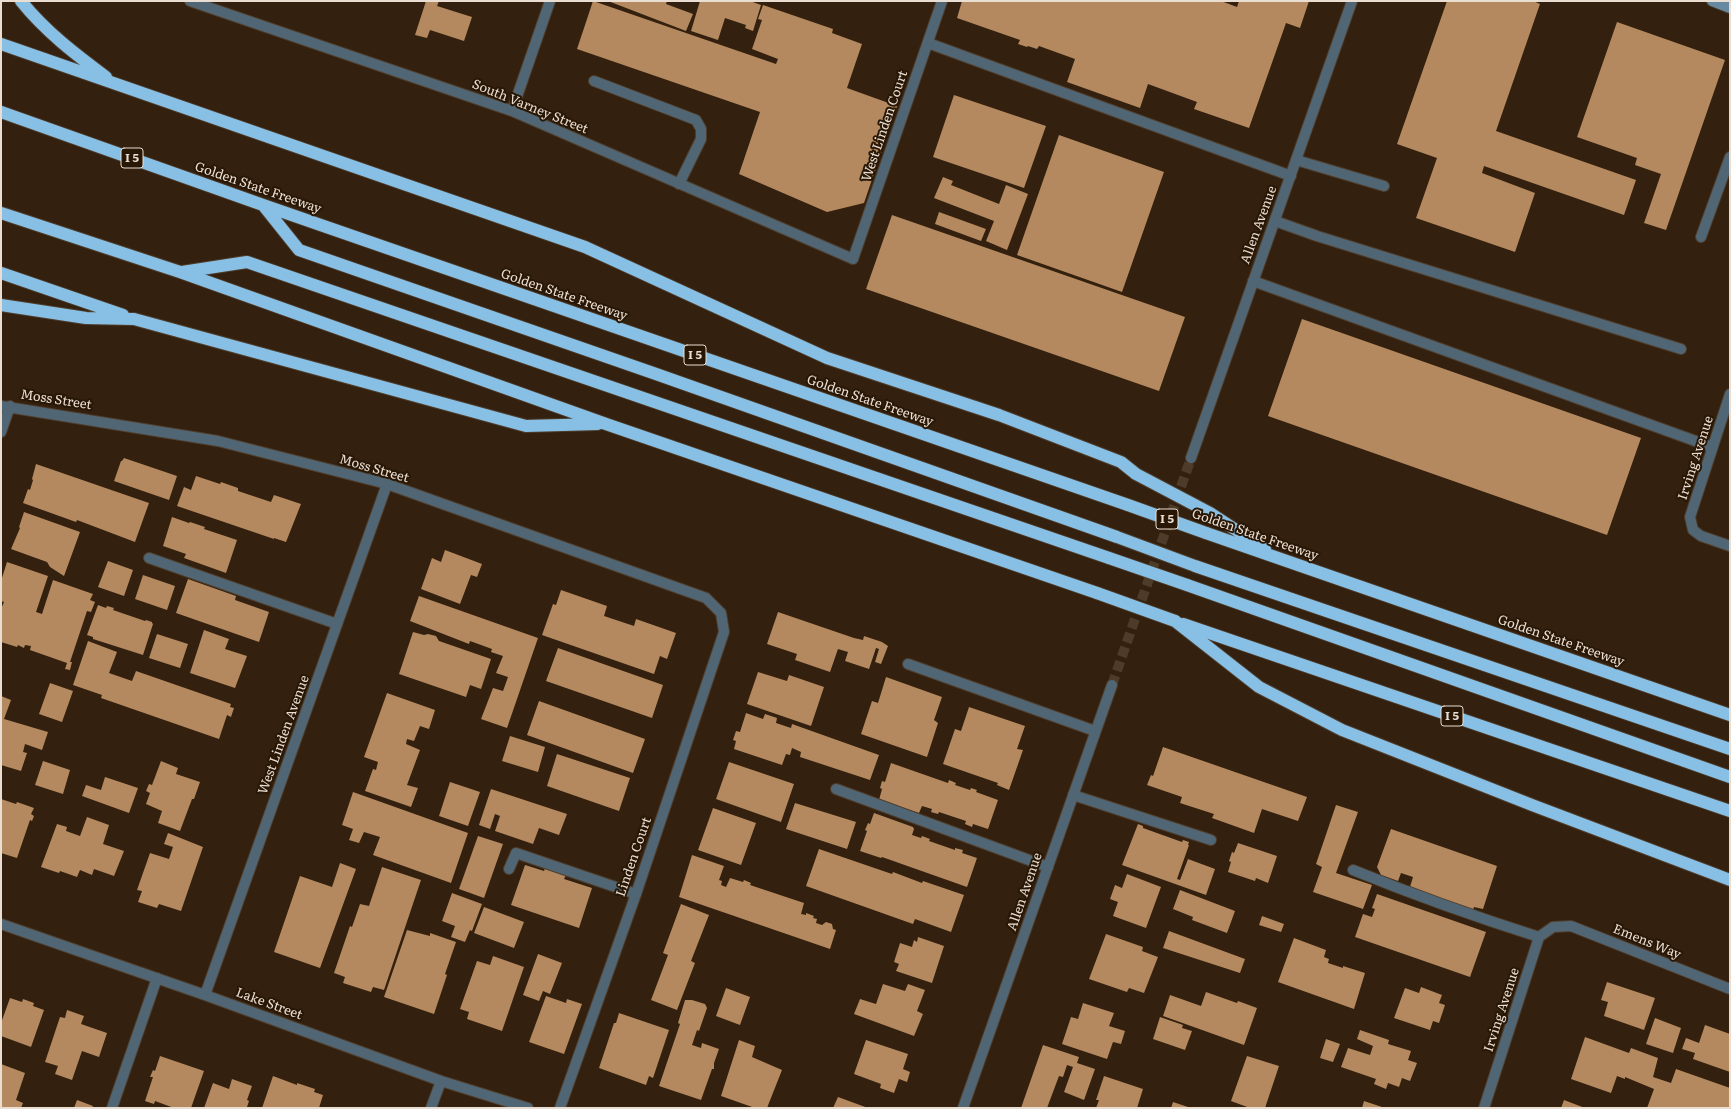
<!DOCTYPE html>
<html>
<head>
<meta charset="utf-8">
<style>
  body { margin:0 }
  #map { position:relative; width:1731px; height:1109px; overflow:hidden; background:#33200e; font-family:Literata,serif }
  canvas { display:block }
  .frame { position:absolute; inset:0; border:2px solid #eaddd2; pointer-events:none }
</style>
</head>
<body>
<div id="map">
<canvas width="1731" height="1109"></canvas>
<div class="frame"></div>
</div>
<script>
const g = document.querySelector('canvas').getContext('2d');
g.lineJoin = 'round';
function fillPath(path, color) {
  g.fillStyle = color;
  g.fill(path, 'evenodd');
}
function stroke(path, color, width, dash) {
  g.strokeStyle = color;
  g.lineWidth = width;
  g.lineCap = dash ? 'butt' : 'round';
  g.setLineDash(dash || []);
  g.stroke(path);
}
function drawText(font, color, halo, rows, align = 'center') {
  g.font = font + ' Literata,serif';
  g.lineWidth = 4;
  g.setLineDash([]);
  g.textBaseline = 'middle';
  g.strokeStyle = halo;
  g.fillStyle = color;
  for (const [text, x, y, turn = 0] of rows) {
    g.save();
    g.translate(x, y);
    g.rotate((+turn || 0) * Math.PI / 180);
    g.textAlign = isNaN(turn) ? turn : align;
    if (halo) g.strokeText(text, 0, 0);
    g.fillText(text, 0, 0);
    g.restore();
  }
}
fillPath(new Path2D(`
  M 426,1 L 439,1 L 437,6 L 472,17 L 464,41 L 430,30 L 427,38 L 415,35 Z
  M 593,1 L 776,64 L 778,59 L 752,49 L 762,20 L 758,19 L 763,5 L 833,29 L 832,33 L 862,44 L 847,88 L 897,106 L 864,203 L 827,212 L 739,174 L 760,112 L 577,49 Z
  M 608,1 L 667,1 L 666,4 L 693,14 L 686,31 Z
  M 700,1 L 750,1 L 761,5 L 753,31 L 745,28 L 746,25 L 725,18 L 718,40 L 691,31 Z
  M 962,1 L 1221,1 L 1237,7 L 1239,1 L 1309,1 L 1300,28 L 1286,23 L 1249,128 L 1194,109 L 1197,102 L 1148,84 L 1140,108 L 1067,82 L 1075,59 L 1039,46 L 1037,49 L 1028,46 L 1027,47 L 1018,44 L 1020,40 L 957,18 Z
  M 1447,1 L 1533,1 L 1540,4 L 1496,131 L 1636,180 L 1624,215 L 1484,166 L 1482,173 L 1535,193 L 1515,252 L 1416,218 L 1437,158 L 1397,144 Z
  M 1617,22 L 1725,60 L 1666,230 L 1644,223 L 1661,174 L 1635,165 L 1637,158 L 1577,137 Z
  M 954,95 L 1046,126 L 1024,188 L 933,157 Z
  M 1059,135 L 1164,172 L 1122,292 L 1017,255 Z
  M 943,177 L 953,181 L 951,185 L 999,204 L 1006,185 L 1028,194 L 1007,250 L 986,241 L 994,221 L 934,198 Z
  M 939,212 L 986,229 L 981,241 L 935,224 Z
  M 892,215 L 1185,317 L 1159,391 L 866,289 Z
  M 1302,319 L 1641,438 L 1607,535 L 1268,416 Z
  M 124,458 L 177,476 L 169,500 L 114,481 L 121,461 L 122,461 Z
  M 36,464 L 149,503 L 135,542 L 77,520 L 76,522 L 23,503 L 28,489 L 30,490 L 33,480 L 32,479 Z
  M 196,476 L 220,484 L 221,482 L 238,488 L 238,491 L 271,502 L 274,495 L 301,504 L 286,542 L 274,538 L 274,539 L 177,506 L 184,487 L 191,490 Z
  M 24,512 L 80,532 L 64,576 L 50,567 L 47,562 L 11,549 L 20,528 L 19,527 Z
  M 172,517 L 189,523 L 190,522 L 205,527 L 204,529 L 237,540 L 226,573 L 184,558 L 186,554 L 163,546 Z
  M 445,550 L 482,564 L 477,577 L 471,575 L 460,604 L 421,589 L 432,558 L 441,562 Z
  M 108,561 L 133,570 L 124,596 L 98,587 Z
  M 7,562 L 48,576 L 36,612 L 42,614 L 53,580 L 93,594 L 90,600 L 95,602 L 91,612 L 87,611 L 70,662 L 72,662 L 70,670 L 65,669 L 67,663 L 30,650 L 31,646 L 25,645 L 24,648 L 18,645 L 17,647 L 1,642 L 1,609 L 4,602 L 1,601 L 1,581 Z
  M 143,575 L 175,586 L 167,610 L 135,599 Z
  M 188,579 L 236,596 L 235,600 L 269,612 L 259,642 L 176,613 Z
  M 561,590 L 607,606 L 604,616 L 634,626 L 636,619 L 676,633 L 667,659 L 660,656 L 654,674 L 542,635 L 553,604 L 556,605 Z
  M 419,596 L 538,638 L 507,728 L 481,719 L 493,688 L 503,691 L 508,677 L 496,673 L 503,656 L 491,652 L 492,649 L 470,641 L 469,644 L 410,621 Z
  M 98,605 L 106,608 L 107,606 L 114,608 L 113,610 L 145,621 L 146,620 L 152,622 L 152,623 L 153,624 L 143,655 L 93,639 L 93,637 L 87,635 Z
  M 778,612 L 854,638 L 863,640 L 864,636 L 882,642 L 888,646 L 881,664 L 875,662 L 879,649 L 876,648 L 869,669 L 845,661 L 848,652 L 838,649 L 830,672 L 795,660 L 797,654 L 767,644 Z
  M 204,630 L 229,639 L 225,649 L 247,656 L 235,688 L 190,673 Z
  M 413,632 L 424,635 L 428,634 L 436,636 L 439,641 L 491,659 L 481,689 L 470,685 L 466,697 L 399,674 Z
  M 157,634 L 188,644 L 180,668 L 149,658 Z
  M 88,641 L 117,652 L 109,673 L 132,681 L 136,671 L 231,704 L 230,707 L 234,708 L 231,717 L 227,715 L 219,739 L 101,698 L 102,695 L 73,685 Z
  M 558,648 L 663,685 L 652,718 L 546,681 Z
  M 758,672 L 787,681 L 789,675 L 824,687 L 811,726 L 747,704 Z
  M 886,677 L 942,697 L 934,720 L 938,723 L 927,757 L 861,734 L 872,701 L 878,703 Z
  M 50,683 L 73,691 L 62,722 L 39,714 Z
  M 387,693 L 435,710 L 429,729 L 420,726 L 414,741 L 407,739 L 406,744 L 420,750 L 407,785 L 418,788 L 411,807 L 365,791 L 373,769 L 376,770 L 378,762 L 364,757 Z
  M 1,696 L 11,700 L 4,719 L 48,732 L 42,750 L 25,744 L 23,752 L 27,753 L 21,771 L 1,765 Z
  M 539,701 L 645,739 L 633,773 L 527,735 Z
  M 969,707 L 1025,726 L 1017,749 L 1023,750 L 1009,790 L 997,785 L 998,783 L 943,764 L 955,729 L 961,731 Z
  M 746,713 L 763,719 L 765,714 L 777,718 L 776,723 L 791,728 L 792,724 L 879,755 L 870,780 L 800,757 L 801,752 L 792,748 L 790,755 L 786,754 L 782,765 L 734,749 L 736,741 L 733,740 L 736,731 L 740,732 Z
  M 510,736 L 545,747 L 538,772 L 502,761 Z
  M 1163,747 L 1307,797 L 1298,821 L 1262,809 L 1254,833 L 1212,818 L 1214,814 L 1180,803 L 1182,797 L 1147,785 L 1151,775 L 1153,776 Z
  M 557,754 L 630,778 L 619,811 L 547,786 Z
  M 43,761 L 70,770 L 63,794 L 35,785 Z
  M 161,761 L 178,768 L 176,774 L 200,782 L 194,799 L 192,799 L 180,831 L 158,823 L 162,811 L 146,804 L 150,793 L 146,791 L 149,784 L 152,785 Z
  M 729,762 L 794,784 L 781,822 L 716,799 Z
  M 891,763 L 948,783 L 949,780 L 956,783 L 955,785 L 970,790 L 971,788 L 977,790 L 976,792 L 998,800 L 988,829 L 973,824 L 972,827 L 965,824 L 966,821 L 939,812 L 938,814 L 931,812 L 932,809 L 922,806 L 919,813 L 879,800 L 882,789 L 880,788 L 882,781 L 885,782 Z
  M 105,777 L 138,788 L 129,813 L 82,796 L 86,785 L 101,790 Z
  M 450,782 L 480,792 L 468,826 L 439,816 Z
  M 491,789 L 567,814 L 559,835 L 539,828 L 533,844 L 495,831 L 500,816 L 495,814 L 490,829 L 479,825 Z
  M 353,792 L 468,833 L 451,883 L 373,855 L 380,837 L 364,832 L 359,843 L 349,840 L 353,829 L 342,825 Z
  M 1,799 L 16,804 L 17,802 L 34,808 L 31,814 L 34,816 L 32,821 L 30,820 L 17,858 L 1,853 Z
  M 795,803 L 856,822 L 847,849 L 786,829 Z
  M 1336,805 L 1358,812 L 1336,873 L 1372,885 L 1363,909 L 1313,892 L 1322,867 L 1316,864 Z
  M 713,808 L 756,823 L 741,865 L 698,850 Z
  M 874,813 L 913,827 L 914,829 L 912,835 L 921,838 L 922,836 L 930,839 L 929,841 L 955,850 L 955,848 L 963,850 L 962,853 L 977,858 L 967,887 L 882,857 L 881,858 L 860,851 L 867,831 L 865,830 L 868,823 L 870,824 Z
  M 87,817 L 109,825 L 103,844 L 124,851 L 114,876 L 94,869 L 92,875 L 80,870 L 77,877 L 60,871 L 59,873 L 41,867 L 57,824 L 67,827 L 66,831 L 80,836 Z
  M 1138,824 L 1143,826 L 1143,828 L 1182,842 L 1183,840 L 1189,842 L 1188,845 L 1189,845 L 1177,879 L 1180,880 L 1188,859 L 1215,869 L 1206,895 L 1122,865 Z
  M 1391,829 L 1497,866 L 1483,909 L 1474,907 L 1472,913 L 1409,890 L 1413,877 L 1401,873 L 1398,881 L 1381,875 L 1377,867 Z
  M 168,833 L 203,847 L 181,911 L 159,904 L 157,908 L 138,902 L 142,891 L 137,890 L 150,853 L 169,859 L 173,847 L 164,844 Z
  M 478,836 L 503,844 L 484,898 L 459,889 Z
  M 1238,843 L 1277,856 L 1268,883 L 1256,878 L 1255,881 L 1228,872 L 1231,862 L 1229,861 L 1232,852 L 1234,853 Z
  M 819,849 L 892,874 L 893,872 L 922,883 L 923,881 L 964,895 L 951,932 L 915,919 L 913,924 L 806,886 Z
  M 692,855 L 724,866 L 719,880 L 722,881 L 721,885 L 726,887 L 730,878 L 743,882 L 744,880 L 751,883 L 750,885 L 804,903 L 801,914 L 806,915 L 806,913 L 814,916 L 813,918 L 817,919 L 816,923 L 822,925 L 826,922 L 832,924 L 833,929 L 836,930 L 830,949 L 679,897 Z
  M 340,863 L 356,869 L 320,968 L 274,952 L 300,876 L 332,887 Z
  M 525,865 L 544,871 L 545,868 L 566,875 L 564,879 L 592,888 L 579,928 L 511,905 Z
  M 382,867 L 421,880 L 384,990 L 373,987 L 371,992 L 343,983 L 345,977 L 334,973 L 350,926 L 352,927 L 360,904 L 369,906 Z
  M 1127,874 L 1161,887 L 1146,928 L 1113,916 L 1118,902 L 1110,899 L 1115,885 L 1122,888 Z
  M 1180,890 L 1235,911 L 1227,933 L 1192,920 L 1193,917 L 1173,909 Z
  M 452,893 L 482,904 L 472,931 L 470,930 L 465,942 L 451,937 L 455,926 L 442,921 Z
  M 1377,894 L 1486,932 L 1470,977 L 1355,937 L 1363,914 L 1372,917 L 1375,909 L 1372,908 Z
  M 681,904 L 709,915 L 691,961 L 695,963 L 677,1010 L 651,1000 L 668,955 L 663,953 Z
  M 484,907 L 524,922 L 514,948 L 474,933 Z
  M 1262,916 L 1284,924 L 1281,932 L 1259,925 Z
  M 407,930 L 430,936 L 430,933 L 456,942 L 445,974 L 447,975 L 434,1014 L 384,997 Z
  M 1169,931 L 1245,959 L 1240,973 L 1163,948 Z
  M 1106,934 L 1143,947 L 1142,951 L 1158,957 L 1144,993 L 1129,988 L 1127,992 L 1089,979 Z
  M 918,937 L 944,946 L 932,983 L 896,971 L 899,964 L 894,962 L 900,943 L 912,947 L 914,940 L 917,942 Z
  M 1294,938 L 1326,950 L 1324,957 L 1329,959 L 1328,963 L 1343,968 L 1343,966 L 1365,973 L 1354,1009 L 1278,982 Z
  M 538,954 L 562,963 L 550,994 L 543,991 L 539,1001 L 523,995 Z
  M 493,956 L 524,967 L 502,1031 L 467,1019 L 469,1012 L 460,1009 L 477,961 L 490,965 Z
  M 1607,982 L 1655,998 L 1644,1030 L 1604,1016 L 1608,1002 L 1601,1000 Z
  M 883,984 L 905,991 L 908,984 L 925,990 L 917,1011 L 923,1014 L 914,1036 L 854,1014 L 860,999 L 876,1004 Z
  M 1421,987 L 1442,995 L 1439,1003 L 1445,1005 L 1439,1023 L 1433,1021 L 1430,1030 L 1394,1018 L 1405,988 L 1419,993 Z
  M 726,988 L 750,997 L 740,1025 L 716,1016 Z
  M 1206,992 L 1237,1003 L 1238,1001 L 1257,1008 L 1244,1045 L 1163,1016 L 1170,995 L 1201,1006 Z
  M 546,996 L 566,1003 L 567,999 L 582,1004 L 564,1054 L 529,1042 Z
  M 10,998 L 22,1002 L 23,999 L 34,1003 L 33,1006 L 44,1010 L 31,1047 L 1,1036 L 1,1023 Z
  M 685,1000 L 692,1000 L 705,1004 L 707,1008 L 699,1031 L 697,1030 L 692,1045 L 701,1048 L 702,1043 L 719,1049 L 714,1063 L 714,1069 L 712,1069 L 701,1100 L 659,1086 L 680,1024 L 678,1023 Z
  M 1083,1003 L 1114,1013 L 1109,1026 L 1125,1031 L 1121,1044 L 1113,1042 L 1107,1059 L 1062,1044 L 1071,1017 L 1078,1019 Z
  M 67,1010 L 84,1016 L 81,1024 L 107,1033 L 99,1057 L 82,1051 L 72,1080 L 55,1074 L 58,1066 L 45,1062 L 60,1017 L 65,1018 Z
  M 619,1013 L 669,1030 L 653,1078 L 649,1076 L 646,1085 L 599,1068 L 614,1023 L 616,1023 Z
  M 1160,1017 L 1183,1025 L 1182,1028 L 1192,1031 L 1185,1050 L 1153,1039 Z
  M 1655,1018 L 1681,1028 L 1673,1053 L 1646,1044 Z
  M 1705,1025 L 1730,1034 L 1730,1072 L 1693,1059 L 1695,1053 L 1682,1049 L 1686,1038 L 1699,1043 Z
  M 1360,1030 L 1389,1040 L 1388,1044 L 1411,1051 L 1408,1060 L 1417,1063 L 1410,1081 L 1402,1078 L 1399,1087 L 1388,1083 L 1386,1089 L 1374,1084 L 1376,1079 L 1341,1067 L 1348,1048 L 1370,1055 L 1373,1046 L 1357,1039 Z
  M 1585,1037 L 1629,1053 L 1631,1048 L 1658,1058 L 1653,1077 L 1671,1083 L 1676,1069 L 1730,1088 L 1730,1108 L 1647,1108 L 1654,1089 L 1625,1077 L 1625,1079 L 1617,1076 L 1611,1093 L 1571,1079 Z
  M 1326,1039 L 1340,1044 L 1333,1062 L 1320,1058 Z
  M 739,1040 L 755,1046 L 752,1057 L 782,1070 L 767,1108 L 755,1108 L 721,1096 Z
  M 866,1040 L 908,1054 L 903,1069 L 910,1072 L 907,1082 L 899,1079 L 894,1093 L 880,1088 L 881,1084 L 854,1074 Z
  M 1043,1045 L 1079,1057 L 1077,1063 L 1095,1069 L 1084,1100 L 1064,1092 L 1073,1067 L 1067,1065 L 1063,1077 L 1059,1076 L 1047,1108 L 1021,1108 Z
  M 160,1056 L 204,1071 L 191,1108 L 174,1108 L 155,1101 L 154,1104 L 145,1101 L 153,1077 L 150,1077 L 153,1070 L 155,1071 Z
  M 1247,1056 L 1279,1066 L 1265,1108 L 1250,1108 L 1231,1101 Z
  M 1,1064 L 25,1073 L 16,1100 L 23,1103 L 21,1108 L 1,1108 Z
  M 273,1076 L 297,1085 L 297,1083 L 315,1089 L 314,1092 L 323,1095 L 319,1108 L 262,1108 Z
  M 1104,1076 L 1143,1089 L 1137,1108 L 1096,1108 L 1099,1100 L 1096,1100 Z
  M 232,1079 L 252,1086 L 247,1100 L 249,1101 L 247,1107 L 204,1108 L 213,1083 L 229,1089 Z
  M 838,1097 L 868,1108 L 833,1108 Z
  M 77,1100 L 93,1106 L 92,1108 L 74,1108 Z
  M 1564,1100 L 1585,1108 L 1561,1108 Z
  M 1364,1101 L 1385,1108 L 1362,1108 Z
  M 1173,1102 L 1191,1108 L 1171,1108 Z`), '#b5895f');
stroke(new Path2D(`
  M 1112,685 L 1191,458`), '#4e3c2b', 10, [10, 5]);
const lane = new Path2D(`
  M 928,43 L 1291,176
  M 594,81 L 696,120 L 701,129 L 701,139 L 679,184
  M 1296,160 L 1384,186
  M 1275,221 L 1317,236 L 1681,349
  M 1701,237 L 1730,157
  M 1253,281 L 1712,447
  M 149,558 L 337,624
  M 908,664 L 1095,731
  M 836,789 L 1048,867
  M 1073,795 L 1211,840
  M 509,869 L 516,853 L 636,894
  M 1353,870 C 1414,895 1476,917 1539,937
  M 112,1108 L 157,978`);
const street = new Path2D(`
  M 190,1 L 512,111 L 853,259 L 942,1
  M 512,111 L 550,1
  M 1730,394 L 1690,517 L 1693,530 L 1701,536 L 1730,546
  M 1,406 L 218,441 L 387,484 L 706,598 L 721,613 L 724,632 L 636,894 L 560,1108
  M 1,432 L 10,406
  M 1191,458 L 1352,1
  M 1,924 L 205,995 L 441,1081 L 528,1108
  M 205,995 L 387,484
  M 431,1108 L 441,1081
  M 963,1108 L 1112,685
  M 1484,1108 L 1539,937 L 1553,927 L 1571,926 L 1730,989`);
const secondary = new Path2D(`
  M 1712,1 L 1730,8`);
const highway = new Path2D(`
  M 21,1 C 45,31 75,54 106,77
  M 1,44 L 585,247 L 827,358 L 999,415 L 1121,462 L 1136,474
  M 1,112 L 263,205 L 1128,505
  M 263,205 L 299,250 L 656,374 L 1117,537
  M 1,213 L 180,272 L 606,424 L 1097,593
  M 182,272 L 247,262 L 1109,558
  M 1,273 L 123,315
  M 1,305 L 86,318 L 134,319 L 526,426 L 598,424
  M 1210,513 L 1265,549
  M 1206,533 L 1730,715
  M 1195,566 L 1730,749
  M 1187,585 L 1730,777
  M 1175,621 L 1259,687 L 1342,730 L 1532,805 L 1730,880
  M 1183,624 L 1730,811`);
stroke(lane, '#503e2d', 12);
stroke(street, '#503e2d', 12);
stroke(secondary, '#503e2d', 12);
stroke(highway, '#503e2d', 14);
stroke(lane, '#506674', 10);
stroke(street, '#506674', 10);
stroke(secondary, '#678aa2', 10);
stroke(highway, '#88c0e5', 12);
const highwayBridge = new Path2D(`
  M 1136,474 L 1210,513
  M 1128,505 L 1206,533
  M 1117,537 L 1195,566
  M 1109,558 L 1187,585
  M 1097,593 L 1175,621`);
stroke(highwayBridge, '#503e2d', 14, []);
stroke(highwayBridge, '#88c0e5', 12);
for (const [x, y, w] of [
  [132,158,22],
  [695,355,22],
  [1167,519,22],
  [1452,716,22]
]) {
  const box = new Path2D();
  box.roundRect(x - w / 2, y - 10, w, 20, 3);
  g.fillStyle = '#281705';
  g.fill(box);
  stroke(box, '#eaddd2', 1);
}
drawText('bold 12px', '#eaddd2', null, [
  ["I 5",132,158],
  ["I 5",695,355],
  ["I 5",1167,519],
  ["I 5",1452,716]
]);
drawText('13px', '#eaddd2', '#281705', [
  ["South Varney Street",530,107,22],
  ["West Linden Court",885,126,-71],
  ["Golden State Freeway",258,188,19],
  ["Allen Avenue",1259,225,-70],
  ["Golden State Freeway",564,295,19],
  ["Moss Street",56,400,9],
  ["Golden State Freeway",870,401,19],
  ["Irving Avenue",1696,458,-72],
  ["Moss Street",374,469,16],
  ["Golden State Freeway",1255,535,19],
  ["Golden State Freeway",1561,641,19],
  ["West Linden Avenue",284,735,-70],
  ["Linden Court",634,857,-71],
  ["Allen Avenue",1025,892,-71],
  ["Emens Way",1647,942,22],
  ["Lake Street",269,1004,20],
  ["Irving Avenue",1502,1010,-72]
]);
</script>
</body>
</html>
